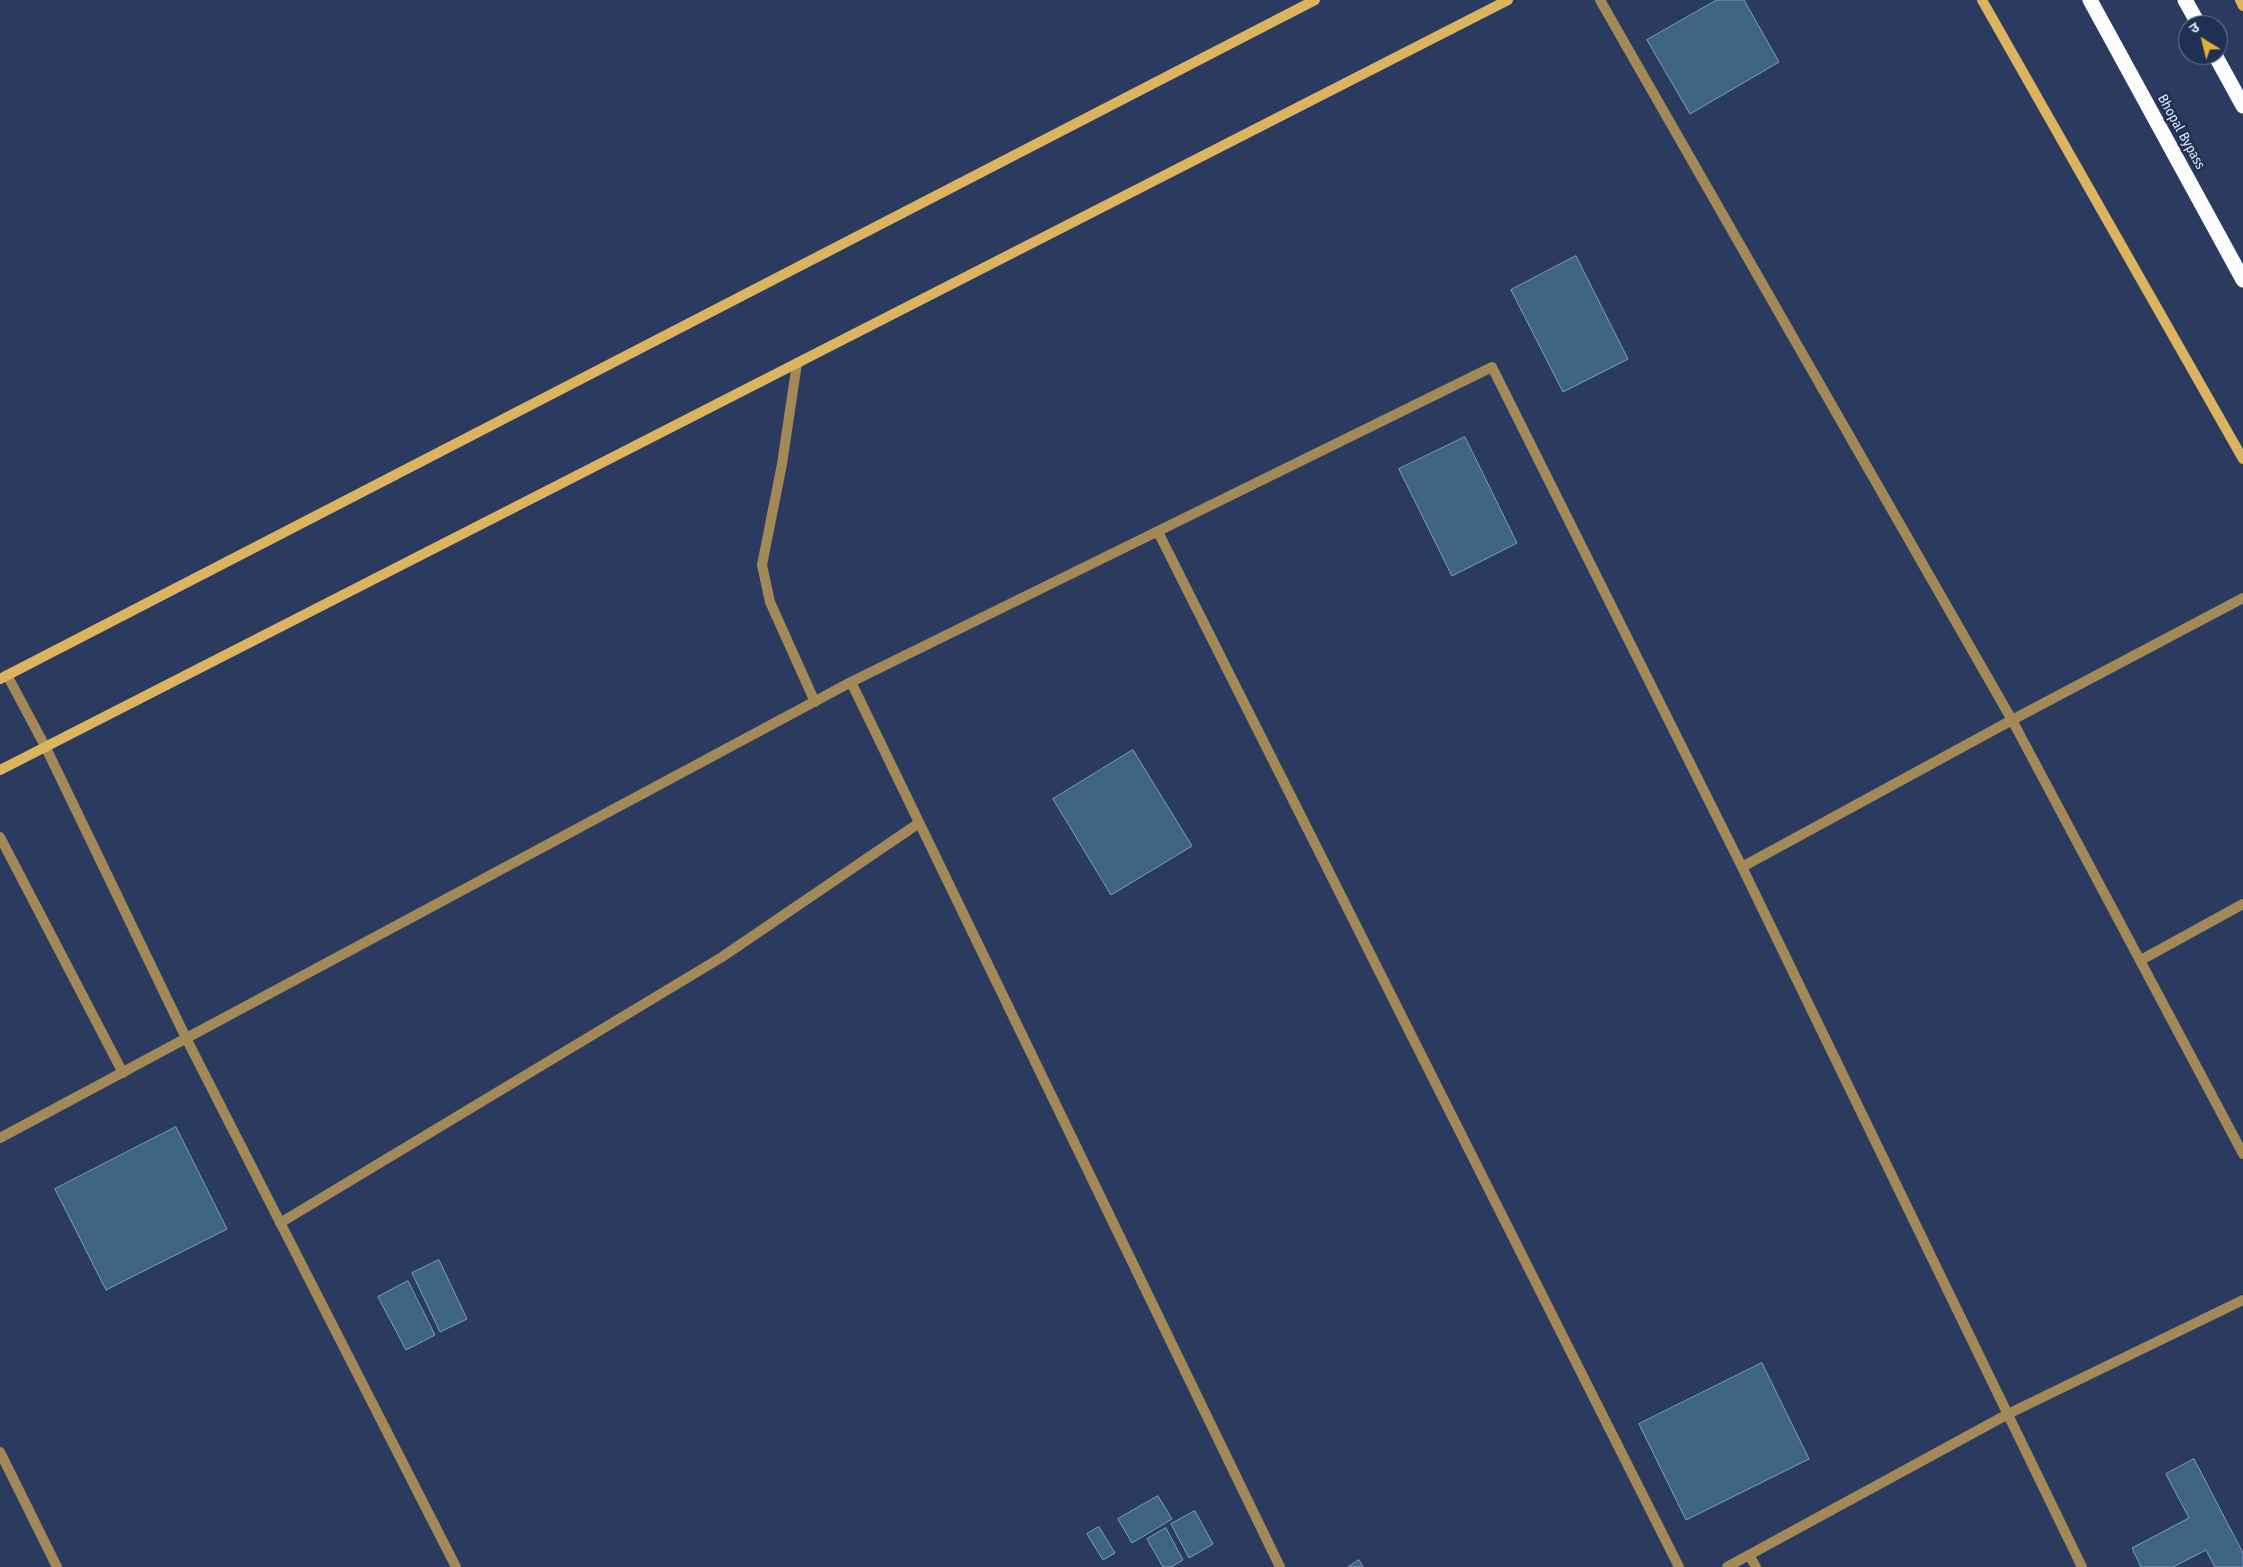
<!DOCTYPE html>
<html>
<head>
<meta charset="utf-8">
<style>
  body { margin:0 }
  #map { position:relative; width:2243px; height:1567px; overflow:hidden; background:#2a3b5f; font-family:"Fira Sans Condensed","Noto Sans Devanagari",sans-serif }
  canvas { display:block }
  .north { position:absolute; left:2178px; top:15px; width:50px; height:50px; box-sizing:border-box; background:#203053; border:1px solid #6d7a97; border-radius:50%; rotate:324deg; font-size:14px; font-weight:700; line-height:20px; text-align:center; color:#e1eafc }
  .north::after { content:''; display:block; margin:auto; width:18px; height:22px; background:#e2ae34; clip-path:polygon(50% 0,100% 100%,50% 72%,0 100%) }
</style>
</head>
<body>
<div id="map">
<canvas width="2243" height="1567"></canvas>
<div class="north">उ</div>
</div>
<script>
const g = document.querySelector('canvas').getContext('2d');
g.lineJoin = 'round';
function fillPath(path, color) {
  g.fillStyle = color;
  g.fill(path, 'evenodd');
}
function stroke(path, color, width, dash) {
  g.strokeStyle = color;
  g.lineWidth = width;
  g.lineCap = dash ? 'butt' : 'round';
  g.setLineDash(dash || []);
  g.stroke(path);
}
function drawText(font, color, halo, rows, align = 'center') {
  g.font = font + ' "Fira Sans Condensed",sans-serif';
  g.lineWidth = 5;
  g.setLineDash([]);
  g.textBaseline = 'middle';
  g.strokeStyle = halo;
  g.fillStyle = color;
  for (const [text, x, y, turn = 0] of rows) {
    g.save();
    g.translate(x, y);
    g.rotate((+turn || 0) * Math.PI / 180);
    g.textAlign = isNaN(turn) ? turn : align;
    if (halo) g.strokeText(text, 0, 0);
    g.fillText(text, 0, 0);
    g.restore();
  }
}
const building = new Path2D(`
  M 1717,0 L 1744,0 L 1779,62 L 1690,114 L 1647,40 Z
  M 1576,256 L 1628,359 L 1563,392 L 1511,290 Z
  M 1465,437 L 1517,543 L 1452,576 L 1399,469 Z
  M 1133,750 L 1192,846 L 1111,895 L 1053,799 Z
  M 176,1127 L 227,1229 L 106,1290 L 55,1189 Z
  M 439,1260 L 467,1319 L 440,1332 L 412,1273 Z
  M 408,1281 L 435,1335 L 406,1350 L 378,1297 Z
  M 1762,1363 L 1809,1459 L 1686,1520 L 1639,1424 Z
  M 2194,1459 L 2243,1553 L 2243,1567 L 2215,1567 L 2206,1550 L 2173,1567 L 2141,1567 L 2132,1548 L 2189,1518 L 2166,1474 Z
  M 1158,1496 L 1172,1519 L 1132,1543 L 1118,1519 Z
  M 1195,1511 L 1213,1544 L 1189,1558 L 1171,1524 Z
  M 1099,1527 L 1115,1553 L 1103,1560 L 1087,1534 Z
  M 1166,1528 L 1183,1560 L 1171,1567 L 1163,1567 L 1147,1539 Z
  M 1359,1560 L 1363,1567 L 1348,1567 Z`);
fillPath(building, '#3e6483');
stroke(building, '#79a1c3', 1);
stroke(new Path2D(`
  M 280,1223 L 722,957 L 919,823`), '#a28957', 10);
stroke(new Path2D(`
  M 1600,0 L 2012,720 L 2243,1154
  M 797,363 L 782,464 L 762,565 L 770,602 L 815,702
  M 1158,532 L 1679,1567
  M 7,675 L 46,748 L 187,1040 L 456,1567
  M 851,682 L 1280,1567
  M 0,837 L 123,1073
  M 1742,867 L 2012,720 L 2243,598
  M 2141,960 L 2243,904
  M 0,1138 L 851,682 L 1492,367 L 1742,867 L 2082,1567
  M 0,1452 L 57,1567
  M 1749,1555 L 1756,1567
  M 1727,1567 L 2008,1414 L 2243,1300`), '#a28957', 10);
stroke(new Path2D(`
  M 1982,0 L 2243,459
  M 2240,0 L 2243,6
  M 0,679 L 1315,0
  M 0,770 L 1508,0`), '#dcb460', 10);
stroke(new Path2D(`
  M 2090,0 L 2243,280
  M 2185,0 L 2199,25
  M 2215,55 L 2243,106`), '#fdfdfd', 15);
drawText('14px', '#e1eafc', '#203053', [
  ["Bhopal Bypass",2181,132,61]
]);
</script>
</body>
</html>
